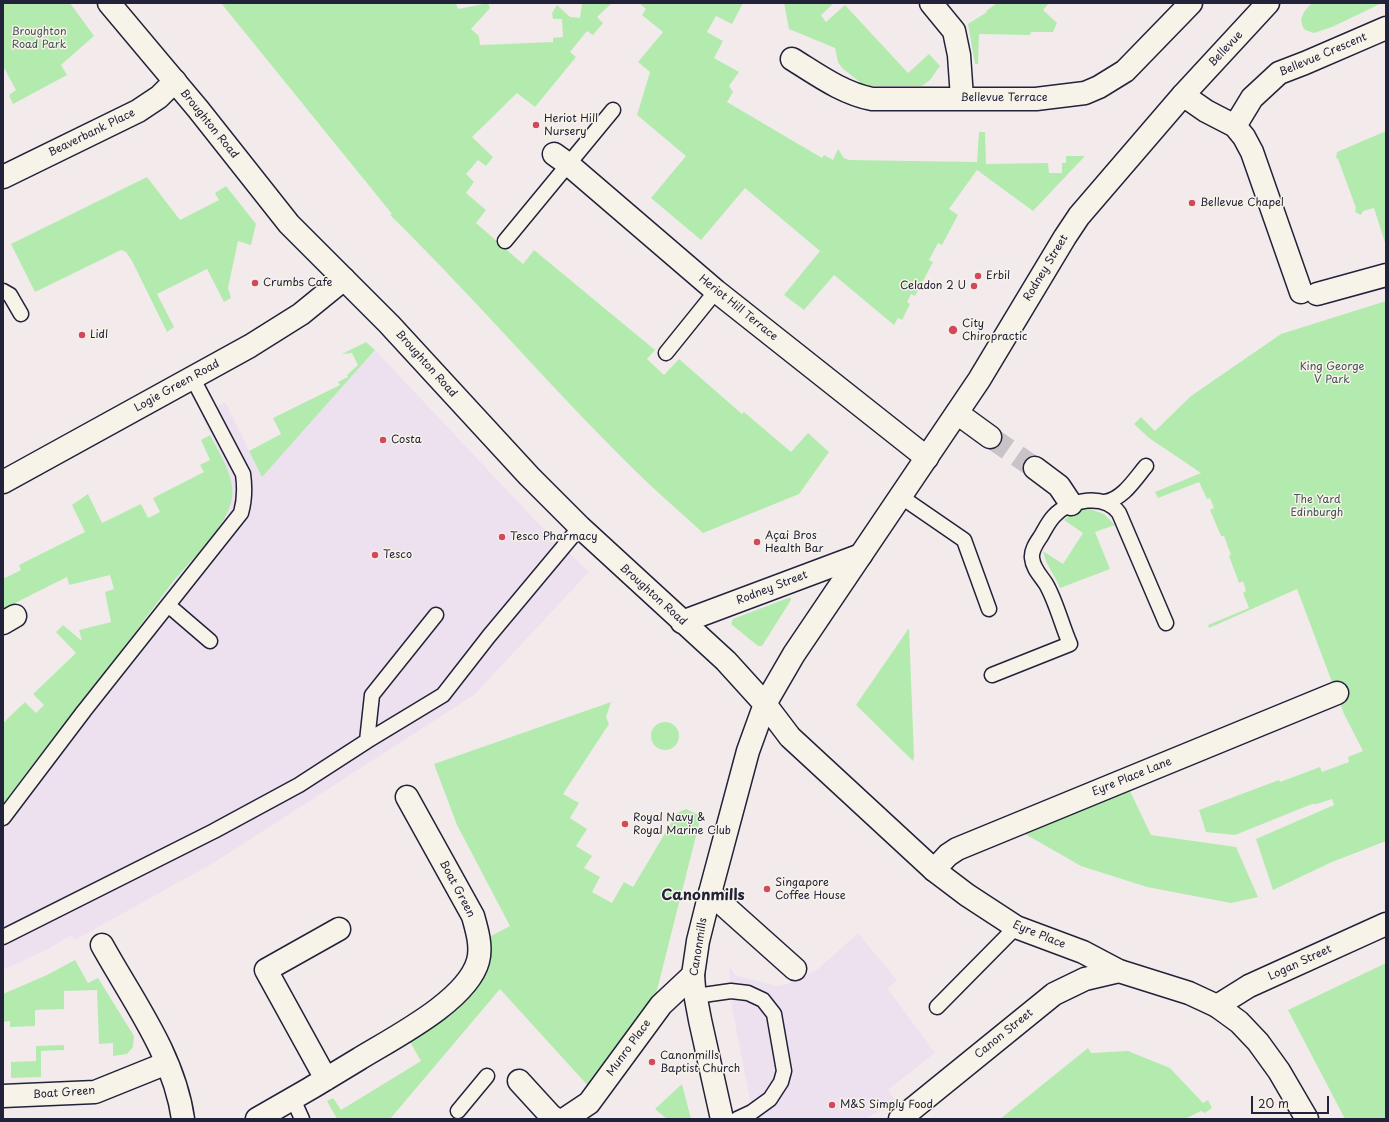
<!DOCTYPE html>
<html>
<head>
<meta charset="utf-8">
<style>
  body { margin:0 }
  #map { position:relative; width:1389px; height:1122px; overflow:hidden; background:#f3ebeb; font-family:"Playpen Sans",sans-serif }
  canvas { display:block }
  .frame { position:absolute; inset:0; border:4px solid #22223b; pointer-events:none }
  .scale { position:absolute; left:1251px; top:1096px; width:78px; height:18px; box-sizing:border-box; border:2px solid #22223b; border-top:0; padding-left:5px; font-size:12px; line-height:14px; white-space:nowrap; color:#22223b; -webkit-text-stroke:3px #f7f3e8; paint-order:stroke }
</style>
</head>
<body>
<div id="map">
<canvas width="1389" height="1122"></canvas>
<div class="frame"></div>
<div class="scale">20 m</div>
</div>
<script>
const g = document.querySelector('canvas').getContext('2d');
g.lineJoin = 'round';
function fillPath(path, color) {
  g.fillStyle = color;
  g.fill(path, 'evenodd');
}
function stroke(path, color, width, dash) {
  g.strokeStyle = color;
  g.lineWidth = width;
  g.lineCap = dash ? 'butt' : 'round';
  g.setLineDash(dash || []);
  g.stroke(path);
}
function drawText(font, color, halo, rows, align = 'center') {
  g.font = font + ' "Playpen Sans",sans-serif';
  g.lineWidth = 3;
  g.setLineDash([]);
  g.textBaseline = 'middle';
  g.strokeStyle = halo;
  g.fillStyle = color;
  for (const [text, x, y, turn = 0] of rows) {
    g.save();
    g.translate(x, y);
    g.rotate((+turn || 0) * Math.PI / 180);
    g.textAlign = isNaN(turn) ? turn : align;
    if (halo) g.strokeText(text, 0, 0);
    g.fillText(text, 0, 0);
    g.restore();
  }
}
fillPath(new Path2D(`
  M 375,350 L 536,521 L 589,572 L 474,695 L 215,862 L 75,940 L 72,935 L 48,949 L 3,970 L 3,807 L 186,566 L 219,527 L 232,489 L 221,455 L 201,415 L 225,402 L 262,476 Z
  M 858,933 L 897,980 L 888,989 L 935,1053 L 888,1090 L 895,1100 L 866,1119 L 754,1119 L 732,1008 L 729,966 L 736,976 L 778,986 L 790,983 L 818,969 Z`), '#eee1ef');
fillPath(new Path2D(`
  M 3,3 L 70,3 L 94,36 L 61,65 L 67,75 L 13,104 L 9,95 L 16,90 L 3,66 Z
  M 221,3 L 456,3 L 458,9 L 488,3 L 490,8 L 471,29 L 479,36 L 480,45 L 553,42 L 553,38 L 563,37 L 562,19 L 553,19 L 552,13 L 557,5 L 570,17 L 580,18 L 582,3 L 612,3 L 597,17 L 603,23 L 593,35 L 587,31 L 570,52 L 576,57 L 535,107 L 517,93 L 472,137 L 493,157 L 486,166 L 478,160 L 466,174 L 474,182 L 466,193 L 486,210 L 476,223 L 523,264 L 534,250 L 655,350 L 647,359 L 664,375 L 679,359 L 742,414 L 744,412 L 791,452 L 808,433 L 829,452 L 799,494 L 703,533 C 686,517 668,502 651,486 C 561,400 480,303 390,215 L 392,214 Z
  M 639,3 L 743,3 L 732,24 L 716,16 L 707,32 L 723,41 L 714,58 L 739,72 L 729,86 L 733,92 L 727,102 L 822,158 L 824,155 L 833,160 L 838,149 L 844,158 L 849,160 L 977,162 L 979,132 L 985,132 L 986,164 L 1048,163 L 1049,173 L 1062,173 L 1062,163 L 1066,163 L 1066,156 L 1085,156 L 1033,211 L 977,170 L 949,209 L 958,215 L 942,245 L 938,243 L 929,260 L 933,262 L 915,296 L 911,294 L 907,302 L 910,304 L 902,320 L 898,318 L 894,325 L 834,275 L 804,310 L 784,295 L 820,251 L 745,188 L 701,240 L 651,198 L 686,156 L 637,115 L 650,72 L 638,62 L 663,32 L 642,15 L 646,9 Z
  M 784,3 L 834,3 L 821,15 L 826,22 L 845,5 L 908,73 L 929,54 L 940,66 L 930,80 L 922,86 L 870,86 L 861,83 L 842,68 L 838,62 L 835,48 L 789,29 Z
  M 997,3 L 1049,3 L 1043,10 L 1057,23 L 1053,32 L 1031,32 L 1030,35 L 979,34 L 978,64 L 975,64 L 968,24 L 987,12 L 986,11 Z
  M 1312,3 L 1382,3 L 1332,27 L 1314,33 L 1305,30 C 1297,19 1304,11 1312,3 Z
  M 1386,131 L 1386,246 L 1374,208 L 1363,211 L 1361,215 L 1355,212 L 1356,208 L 1338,159 L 1336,158 L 1337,152 Z
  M 147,177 L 180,220 L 219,200 L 215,193 L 226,186 L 256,224 L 251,245 L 238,241 L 228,288 L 231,298 L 224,302 L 207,269 L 157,294 L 174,327 L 167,332 L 132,261 L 126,252 L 121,250 L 35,292 L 11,244 Z
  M 1386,301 L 1386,841 L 1332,862 L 1273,890 L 1256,839 L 1334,805 L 1332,799 L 1317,804 L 1312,804 L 1235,835 L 1206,832 L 1199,810 L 1279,780 L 1280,782 L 1320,767 L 1322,772 L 1349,762 L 1348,757 L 1363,751 L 1344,714 L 1297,589 L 1209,628 L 1208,625 L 1249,608 L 1243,593 L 1246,591 L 1243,581 L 1239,583 L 1229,556 L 1231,555 L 1224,536 L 1221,536 L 1210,510 L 1214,508 L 1210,498 L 1207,499 L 1199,482 L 1158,498 L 1155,492 L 1201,473 L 1149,438 L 1134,424 L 1141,417 L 1155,431 L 1191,396 L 1281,334 Z
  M 366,342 L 375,350 L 262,477 L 249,451 L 281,434 L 273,418 L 340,385 L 338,382 L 348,377 L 347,375 L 358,365 L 352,353 L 342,354 Z
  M 210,435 C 220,454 238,482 231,503 C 221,534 192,558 172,583 C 116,658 59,733 3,807 L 3,723 L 25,702 L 36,713 L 44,705 L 33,694 L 76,653 L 56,632 L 63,625 L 82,641 L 79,630 L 111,622 L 105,592 L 114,589 L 110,575 L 69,585 L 67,577 L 3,609 L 3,579 L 21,570 L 19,565 L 85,532 L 72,505 L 88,494 L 102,523 L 141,504 L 148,518 L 160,512 L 153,498 L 204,472 L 200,465 L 210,460 L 201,440 Z
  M 1090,509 L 1104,514 L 1115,525 L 1095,532 L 1110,569 L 1060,588 C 1055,575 1046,566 1043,551 L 1063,564 L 1083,533 L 1064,520 C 1072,513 1079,510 1090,509 Z
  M 788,598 L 791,598 L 791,600 L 762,646 L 758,646 L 731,624 L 733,619 Z
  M 909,628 L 914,757 L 913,761 L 856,705 Z
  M 611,702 L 606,717 L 609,724 L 563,794 L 579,803 L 570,818 L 587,829 L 576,846 L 592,856 L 584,868 L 600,877 L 592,892 L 612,903 L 624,882 L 633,887 L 677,813 L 686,809 L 701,816 L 655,998 L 590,1088 L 500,989 L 390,1119 L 337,1119 L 327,1101 L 333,1098 L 341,1110 L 421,1061 L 410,1042 C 440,1024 478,1000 490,964 C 492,956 490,946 489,937 L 510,926 L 457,825 L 434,764 Z
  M651 736a14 14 0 1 1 28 0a14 14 0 1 1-28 0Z
  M 1130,791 L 1151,835 L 1236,847 L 1258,897 L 1231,903 L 1147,887 L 1081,866 L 1025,834 Z
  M 75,960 L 88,983 L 98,978 L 134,1036 L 133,1047 L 127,1054 L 113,1056 L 113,1043 L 99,1044 L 97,990 L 64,991 L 64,1009 L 35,1010 L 35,1026 L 10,1027 L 10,1021 L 3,1022 L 3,994 L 47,975 Z
  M 1386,963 L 1386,1119 L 1345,1119 L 1288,1010 Z
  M 64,1045 L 64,1050 L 41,1051 L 41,1077 L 11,1078 L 11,1062 L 36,1061 L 36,1046 Z
  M 1088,1048 L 1091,1053 L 1128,1051 L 1170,1068 L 1203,1103 L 1208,1100 L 1212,1108 L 1205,1113 L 1201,1111 L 1185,1119 L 1000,1119 Z
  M 682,1084 L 691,1119 L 667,1119 L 655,1109 Z`), '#b3ebaf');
stroke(new Path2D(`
  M 990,437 L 1035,468`), '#c9c3c8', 22, [22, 11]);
const service = new Path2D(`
  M 505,241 L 613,110
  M 3,291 L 10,295 L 21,314
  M 666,353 L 716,291
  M 192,377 L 243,474 C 245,488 245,499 241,513 L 168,605 L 210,641
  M 900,496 L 964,540 L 989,609
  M 1105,502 C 1123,499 1135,479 1146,466
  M 992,675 L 1070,644 C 1062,626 1056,601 1046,584 C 1041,576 1033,569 1032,558 C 1031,550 1037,542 1041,536 C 1045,529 1049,521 1054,516 C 1070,499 1105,493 1119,513 L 1166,623
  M 367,741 L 372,695 L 436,615
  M 3,818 L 84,711 L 168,605
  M 3,937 L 214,831 L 299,785 L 367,741 L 443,695 L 489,636 L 580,527
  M 696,996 L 731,991 L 748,993 L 763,1000 L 774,1014 L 784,1071 L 781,1082 L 770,1099 L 752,1112 L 737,1119
  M 937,1007 L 1016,927
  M 293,1099 L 302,1119
  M 458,1111 L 487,1076`);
const minor = new Path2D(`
  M 931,3 L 954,31 L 959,55 L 962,98
  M 792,59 C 818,75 842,93 872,99 L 1036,99 L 1085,93 L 1099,87 L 1125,71 L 1191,3
  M 1183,95 L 1206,111 L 1235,126 L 1244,137 L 1252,152 L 1301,292
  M 1235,126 L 1252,98 L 1279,73 L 1305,63 L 1386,28
  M 554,154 L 568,164 L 716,291 L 927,458
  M 3,177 L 138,111 L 159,97 L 175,81
  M 1317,294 L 1386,275
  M 957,413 L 990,437
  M 1035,468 L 1059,486 L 1071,504
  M 3,482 L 250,346 L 301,314 L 344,279
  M 682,622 L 861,555
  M 3,623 L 15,616
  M 934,870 L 948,855 L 957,849 L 1337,693
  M 710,893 L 795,969
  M 102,945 C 133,1001 174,1055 183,1119
  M 1217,1006 L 1249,986 L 1386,924
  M 326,1079 L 266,970 L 339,929
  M 519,1081 L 551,1116 L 556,1119
  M 3,1096 L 95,1092 L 167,1063
  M 257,1119 C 291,1100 325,1080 359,1059 C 393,1038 467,1001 478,961 C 482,947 477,930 473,916 L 407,797
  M 565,1119 L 589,1103 L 661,1005 L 693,975
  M 900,1119 L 1054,994 L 1085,979 L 1119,971`);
const secondary = new Path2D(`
  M 109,3 L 198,109 L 289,224 L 389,324 L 529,476 L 580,527 L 726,661 L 765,704 L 790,737 L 934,870 L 967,895 L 1016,927 L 1083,952 L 1119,971 L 1189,993 L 1217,1006 L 1239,1022 L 1258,1042 L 1279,1071 L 1307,1119
  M 722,1119 L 700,1020 L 694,988 L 693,975 L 698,941 L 710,893 L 748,751 L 765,704 L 794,654 L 979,380 L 1065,237 L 1079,216 L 1183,95 L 1268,3`);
stroke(service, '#22223b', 17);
stroke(minor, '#22223b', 25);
stroke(secondary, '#22223b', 25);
stroke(service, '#f7f3e8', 14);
stroke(minor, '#f7f3e8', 22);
stroke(secondary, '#f7f3e8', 22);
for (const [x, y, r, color] of [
  [536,125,4,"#d1495b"],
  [1192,203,4,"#d1495b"],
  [978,276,4,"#d1495b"],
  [255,283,4,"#d1495b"],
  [974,286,4,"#d1495b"],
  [953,330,5,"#d1495b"],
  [82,335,4,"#d1495b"],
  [383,440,4,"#d1495b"],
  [502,537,4,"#d1495b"],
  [757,542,4,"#d1495b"],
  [375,555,4,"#d1495b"],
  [625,824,4,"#d1495b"],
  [767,889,4,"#d1495b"],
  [652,1062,4,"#d1495b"],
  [832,1105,4,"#d1495b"]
]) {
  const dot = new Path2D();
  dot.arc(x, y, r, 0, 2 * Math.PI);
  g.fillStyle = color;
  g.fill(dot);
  stroke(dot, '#f7f3e8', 1.5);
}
drawText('11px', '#465458', '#f7f3e8', [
  ["Broughton",39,32],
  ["Road Park",39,45],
  ["King George",1332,367],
  ["V Park",1332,380],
  ["The Yard",1317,500],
  ["Edinburgh",1317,513]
]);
drawText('11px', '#22223b', '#f7f3e8', [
  ["Bellevue",1226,49,-47],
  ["Bellevue Crescent",1323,55,-23],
  ["Bellevue Terrace",1004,98],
  ["Broughton Road",209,124,51],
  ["Beaverbank Place",92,133,-26],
  ["Rodney Street",1046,268,-59],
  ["Heriot Hill Terrace",738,308,39],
  ["Broughton Road",426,364,48],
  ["Logie Green Road",177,386,-29],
  ["Rodney Street",772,588,-21],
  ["Broughton Road",653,595,42],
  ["Eyre Place Lane",1132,777,-22],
  ["Boat Green",457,889,62],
  ["Eyre Place",1039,935,22],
  ["Canonmills",699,947,-81],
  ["Logan Street",1300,963,-25],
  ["Canon Street",1004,1034,-39],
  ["Munro Place",629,1048,-54],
  ["Boat Green",64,1093,-4]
]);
drawText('11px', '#22223b', '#f7f3e8', [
  ["Heriot Hill",544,119],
  ["Nursery",544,132],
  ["Bellevue Chapel",1200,203],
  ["Erbil",986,276],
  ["Crumbs Cafe",263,283],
  ["Celadon 2 U",966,286,"right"],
  ["City",962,324],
  ["Chiropractic",962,337],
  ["Lidl",90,335],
  ["Costa",391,440],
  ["Açai Bros",765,536],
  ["Health Bar",765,549],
  ["Tesco Pharmacy",510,537],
  ["Tesco",383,555],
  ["Royal Navy &",633,818],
  ["Royal Marine Club",633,831],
  ["Singapore",775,883],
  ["Coffee House",775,896],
  ["Canonmills",660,1056],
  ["Baptist Church",660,1069],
  ["M&S Simply Food",840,1105]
], 'left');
drawText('bold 15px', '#22223b', '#f7f3e8', [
  ["Canonmills",703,896]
]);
</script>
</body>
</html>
